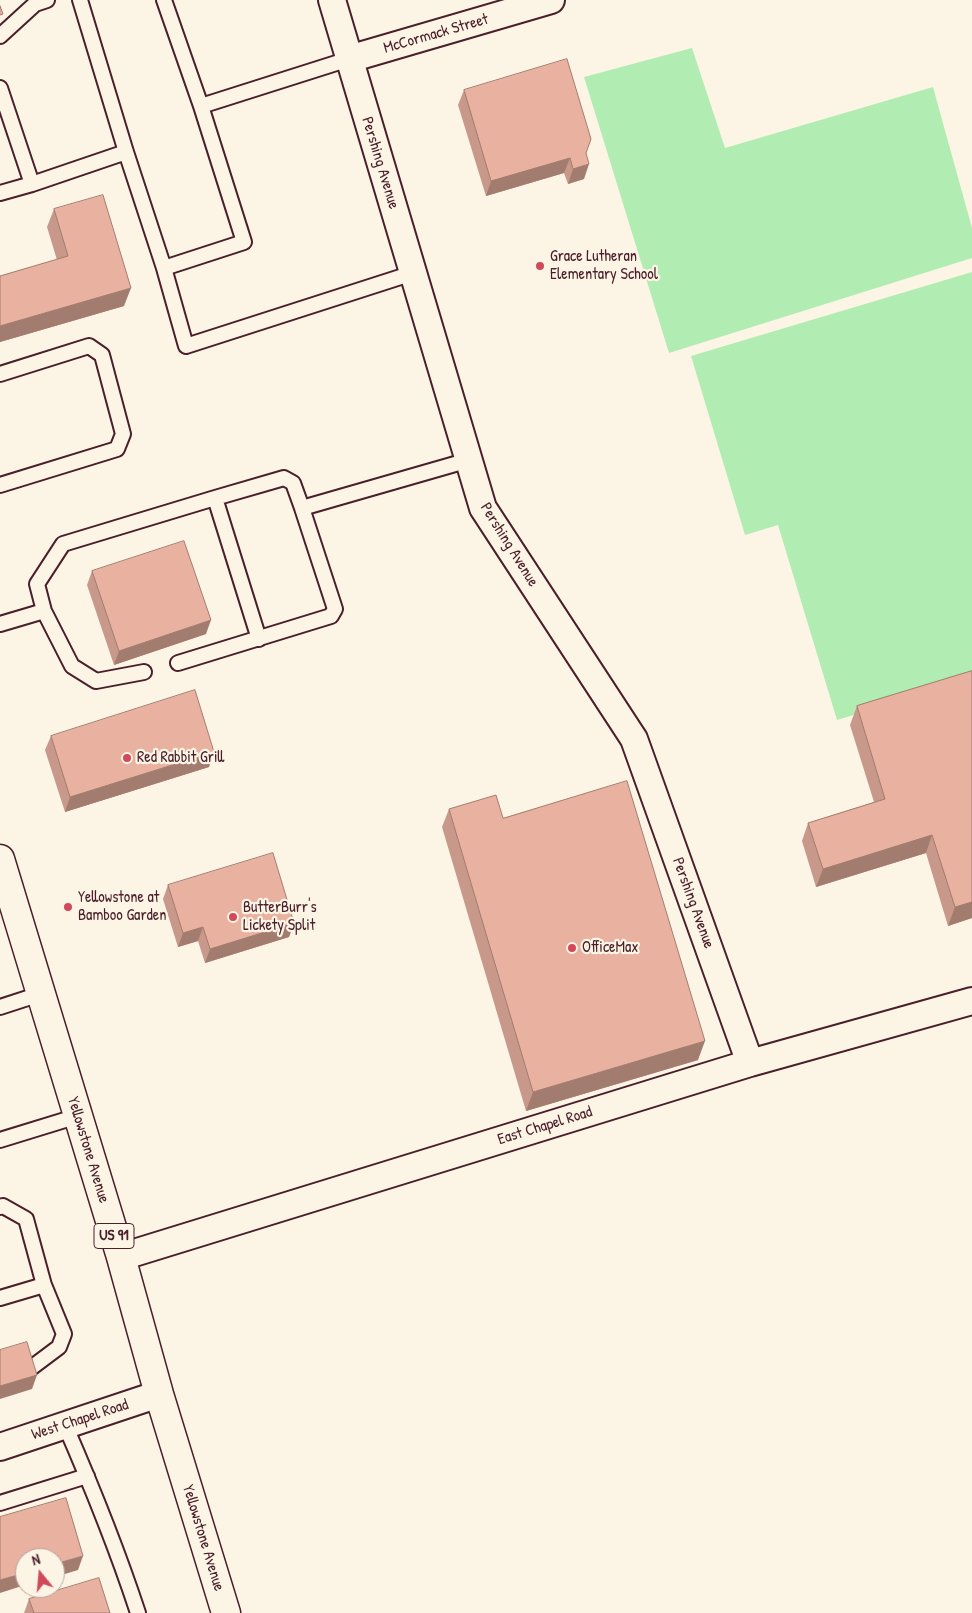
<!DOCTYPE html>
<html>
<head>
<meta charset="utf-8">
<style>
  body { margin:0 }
  #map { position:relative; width:972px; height:1613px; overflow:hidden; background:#fcf5e5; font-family:"Patrick Hand",sans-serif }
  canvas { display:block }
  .north { position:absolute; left:15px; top:1548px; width:50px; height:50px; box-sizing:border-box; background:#fcf5e5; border:1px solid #b59f9b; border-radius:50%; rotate:343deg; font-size:14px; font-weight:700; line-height:20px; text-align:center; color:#4a1f2b }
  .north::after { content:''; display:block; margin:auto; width:18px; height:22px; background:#d1495b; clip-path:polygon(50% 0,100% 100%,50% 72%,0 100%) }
</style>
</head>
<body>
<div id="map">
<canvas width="972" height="1613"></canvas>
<div class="north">N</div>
</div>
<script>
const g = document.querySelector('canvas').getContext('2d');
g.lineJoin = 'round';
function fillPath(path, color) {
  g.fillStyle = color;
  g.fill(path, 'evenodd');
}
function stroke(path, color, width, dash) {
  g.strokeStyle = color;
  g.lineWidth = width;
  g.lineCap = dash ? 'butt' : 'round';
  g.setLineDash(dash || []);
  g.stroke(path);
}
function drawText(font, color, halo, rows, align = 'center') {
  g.font = font + ' "Patrick Hand",sans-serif';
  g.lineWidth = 4.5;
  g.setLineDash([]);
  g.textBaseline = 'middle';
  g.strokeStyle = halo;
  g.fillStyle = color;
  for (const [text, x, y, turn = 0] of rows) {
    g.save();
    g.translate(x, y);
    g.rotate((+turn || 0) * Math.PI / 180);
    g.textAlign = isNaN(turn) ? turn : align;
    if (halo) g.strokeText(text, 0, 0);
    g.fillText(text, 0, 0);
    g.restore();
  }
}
fillPath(new Path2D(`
  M 692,48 L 725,148 L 933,87 L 972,228 L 972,258 L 669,353 L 584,77 Z
  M 972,272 L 972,679 L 837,720 L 778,525 L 745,535 L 691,356 Z`), '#b1edb2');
const lane = new Path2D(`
  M 80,0 L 126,152 L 164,268 L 244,242 L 201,106 L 164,0
  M 0,36 L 35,4 L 47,0
  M 0,88 L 32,184 L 0,193
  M 201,106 L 349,59
  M 32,184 L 126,152
  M 164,268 L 186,346 L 413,273
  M 0,374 L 89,346 L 102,355 L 123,434 L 117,449 L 0,485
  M 215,498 L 259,639
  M 0,624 L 44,611
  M 178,663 L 331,616 L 335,609 L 302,508 L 469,460
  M 144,672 L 96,681 L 72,666 L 44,611 L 37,584 L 63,544 L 215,498 L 284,478 L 293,483 L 302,508
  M 0,1007 L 40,994
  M 0,1140 L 78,1116
  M 0,1207 L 3,1206 L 26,1219 L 44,1285 L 0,1298
  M 27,1371 L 59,1347 L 64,1334 L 44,1285
  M 65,1425 C 92,1487 117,1549 138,1613
  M 0,1503 L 87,1476`);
const street = new Path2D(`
  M 332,0 L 483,508 L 634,739 L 750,1063
  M 349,59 L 551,0
  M 121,1257 L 750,1063 L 972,1001
  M 0,1447 L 159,1394`);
const primary = new Path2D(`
  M 0,859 L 121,1257 L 159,1394 L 226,1613`);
stroke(lane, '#4a1f2b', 18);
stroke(street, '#4a1f2b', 30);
stroke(primary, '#4a1f2b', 31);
stroke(lane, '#fcf5e5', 14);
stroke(street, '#fcf5e5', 26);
stroke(primary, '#fcf5e5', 28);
fillPath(new Path2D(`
  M 464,90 L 586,153 L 584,179 L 568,184 L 564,173 L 486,196 L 458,105 Z
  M 54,209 L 124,306 L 0,342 L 0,276 L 57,260 L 47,227 Z
  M 92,571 L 206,634 L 114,665 L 87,585 Z
  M 972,671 L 972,918 L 948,926 L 926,853 L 816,887 L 802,841 L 808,823 L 874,802 L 850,725 L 857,706 Z
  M 51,736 L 214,752 L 209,767 L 65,812 L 45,750 Z
  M 449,809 L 503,818 L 698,1060 L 526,1111 L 442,827 Z
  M 168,885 L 294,923 L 289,937 L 205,963 L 198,941 L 178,947 L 163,899 Z
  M 29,1599 L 110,1613 L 24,1613 Z`), '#c8988a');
fillPath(new Path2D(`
  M 570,158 L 564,173 L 486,196 L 491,181 Z
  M 589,164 L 584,179 L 568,184 L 573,169 Z
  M 131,288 L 124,306 L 0,342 L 0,326 Z
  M 211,620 L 206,634 L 114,665 L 119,651 Z
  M 214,752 L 209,767 L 65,812 L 70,797 Z
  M 932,835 L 926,853 L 816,887 L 823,869 Z
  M 972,902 L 972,918 L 948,926 L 955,907 Z
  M 294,923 L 289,937 L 205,963 L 210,949 Z
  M 203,927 L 198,941 L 178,947 L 183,933 Z
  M 705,1041 L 698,1060 L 526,1111 L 533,1092 Z
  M 37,1375 L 32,1389 L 0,1399 L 0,1386 Z
  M 83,1556 L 78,1570 L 55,1577 L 55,1564 Z
  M 25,1573 L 25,1585 L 0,1593 L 0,1580 Z`), '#a37c70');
const building = new Path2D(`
  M 0,6 L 3,14 L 0,15 Z
  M 567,59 L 591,139 L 586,153 L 589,164 L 573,169 L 570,158 L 491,181 L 464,90 Z
  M 103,195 L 131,288 L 0,326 L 0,276 L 68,256 L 54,209 Z
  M 184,541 L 211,620 L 119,651 L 92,571 Z
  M 972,671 L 972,902 L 955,907 L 932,835 L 823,869 L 808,823 L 885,799 L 857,706 Z
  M 195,690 L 214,752 L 70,797 L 51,736 Z
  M 627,781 L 705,1041 L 533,1092 L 449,809 L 496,795 L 503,818 Z
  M 273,853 L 294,923 L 210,949 L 203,927 L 183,933 L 168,885 Z
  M 27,1342 L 37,1375 L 0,1386 L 0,1350 Z
  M 66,1498 L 83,1556 L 55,1564 L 55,1558 L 25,1558 L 25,1573 L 0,1580 L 0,1517 Z
  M 99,1578 L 110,1613 L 34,1613 L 29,1599 Z`);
fillPath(building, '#e9b1a0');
stroke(building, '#a37c70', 1);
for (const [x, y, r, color] of [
  [540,266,5,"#d1495b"],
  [127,758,5,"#d1495b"],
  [68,907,5,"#d1495b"],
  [233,917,5,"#d1495b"],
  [572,948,5,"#d1495b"]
]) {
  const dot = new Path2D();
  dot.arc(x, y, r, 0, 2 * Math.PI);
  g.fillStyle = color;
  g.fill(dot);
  stroke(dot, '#fcf5e5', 2);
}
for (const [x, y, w] of [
  [114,1236,40]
]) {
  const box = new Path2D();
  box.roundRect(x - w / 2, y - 12.5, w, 25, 4);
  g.fillStyle = '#fcf5e5';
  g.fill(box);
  stroke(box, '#4a1f2b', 1);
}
drawText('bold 15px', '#4a1f2b', null, [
  ["US 91",114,1236]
]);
drawText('16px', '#4a1f2b', '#fcf5e5', [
  ["McCormack Street",436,34,-16],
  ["Pershing Avenue",380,163,73],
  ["Pershing Avenue",509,545,58],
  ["Pershing Avenue",693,903,70],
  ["East Chapel Road",545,1126,-17],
  ["Yellowstone Avenue",88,1150,73],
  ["West Chapel Road",80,1420,-18],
  ["Yellowstone Avenue",203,1538,73]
]);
drawText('16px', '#4a1f2b', '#fcf5e5', [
  ["Grace Lutheran",550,257],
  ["Elementary School",550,275],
  ["Red Rabbit Grill",137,758],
  ["Yellowstone at",78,898],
  ["Bamboo Garden",78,916],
  ["ButterBurr's",243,908],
  ["Lickety Split",243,926],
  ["OfficeMax",582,948]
], 'left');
</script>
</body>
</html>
